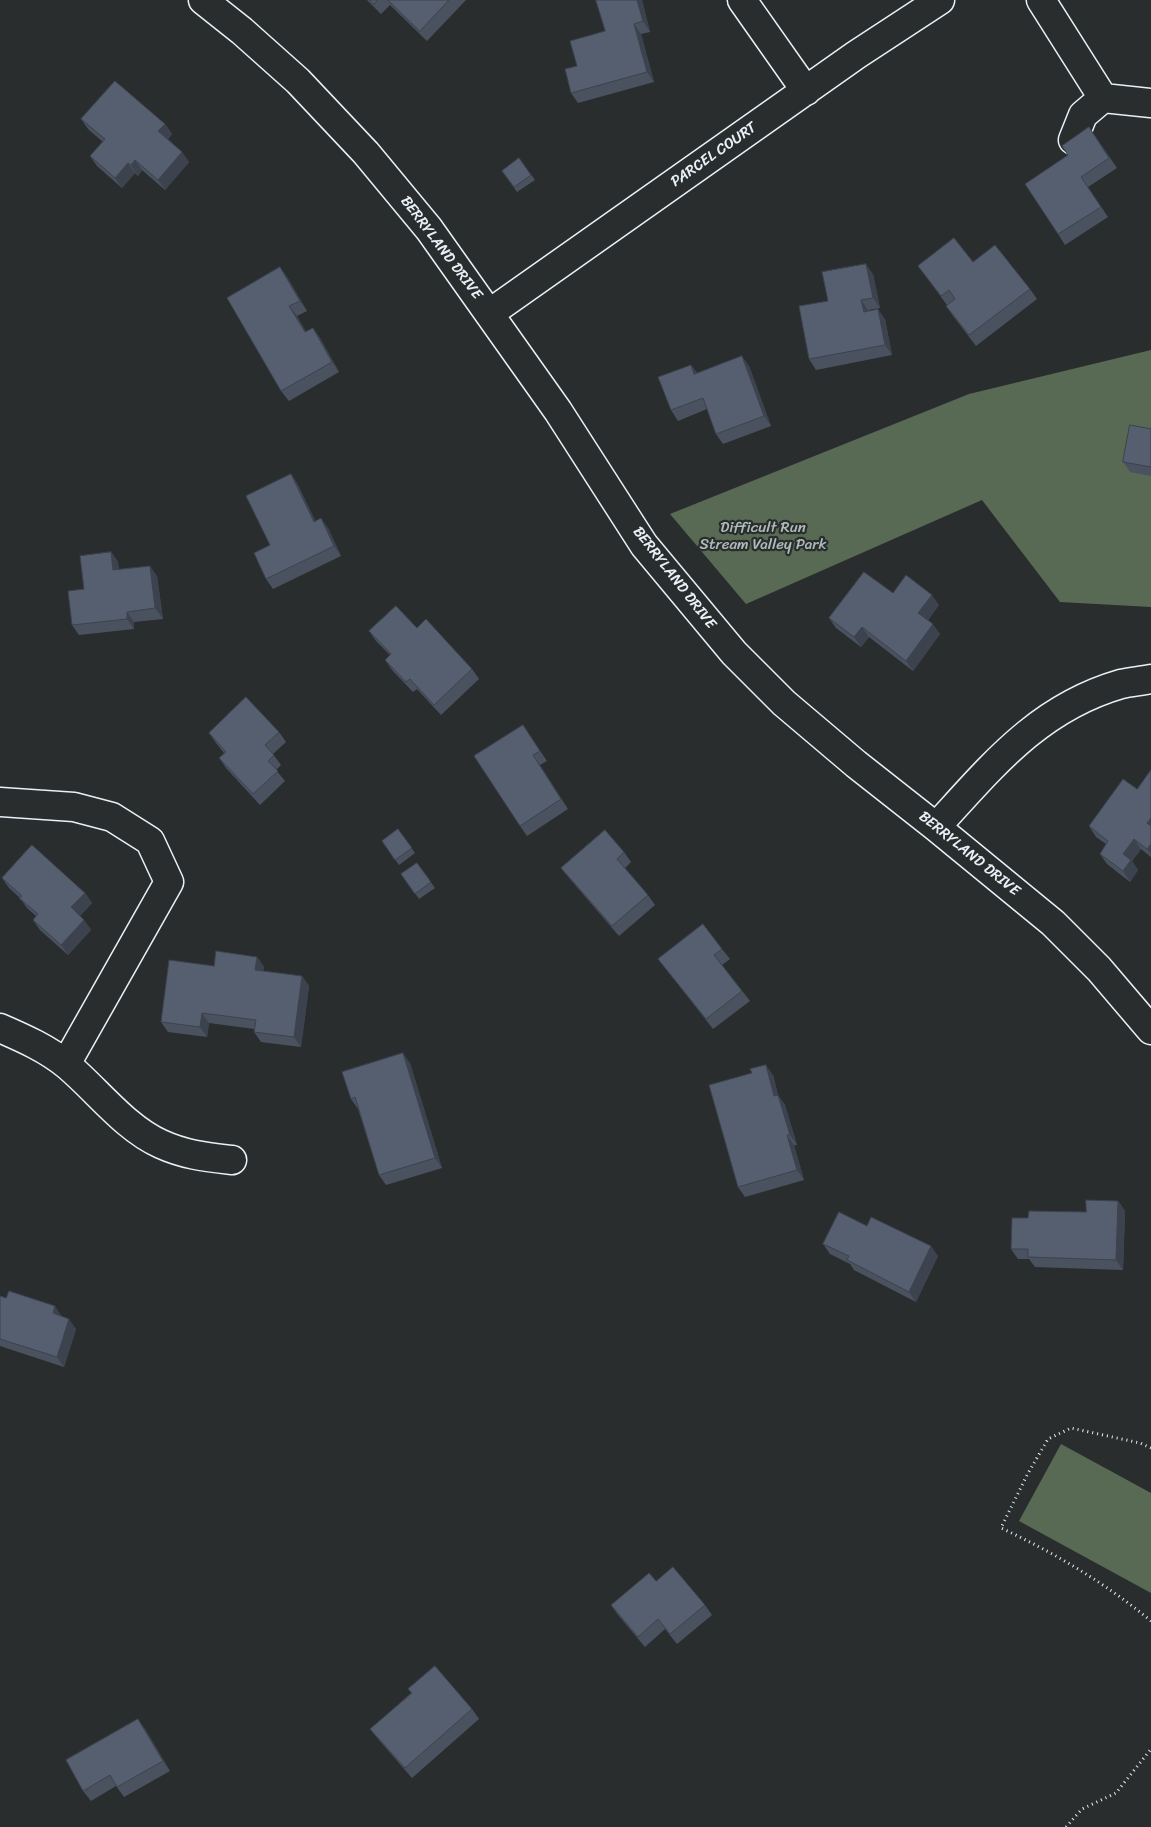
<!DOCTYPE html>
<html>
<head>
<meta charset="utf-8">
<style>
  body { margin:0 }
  canvas { display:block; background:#2a2d2e }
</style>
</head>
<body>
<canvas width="1151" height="1827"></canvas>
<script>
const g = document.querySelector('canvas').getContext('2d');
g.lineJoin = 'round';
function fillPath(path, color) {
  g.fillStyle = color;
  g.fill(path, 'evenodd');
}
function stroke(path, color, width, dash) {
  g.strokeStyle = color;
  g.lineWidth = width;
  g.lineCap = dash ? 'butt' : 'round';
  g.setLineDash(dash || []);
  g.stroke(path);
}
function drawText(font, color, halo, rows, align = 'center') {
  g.font = font + ' Sriracha,sans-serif';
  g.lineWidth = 4.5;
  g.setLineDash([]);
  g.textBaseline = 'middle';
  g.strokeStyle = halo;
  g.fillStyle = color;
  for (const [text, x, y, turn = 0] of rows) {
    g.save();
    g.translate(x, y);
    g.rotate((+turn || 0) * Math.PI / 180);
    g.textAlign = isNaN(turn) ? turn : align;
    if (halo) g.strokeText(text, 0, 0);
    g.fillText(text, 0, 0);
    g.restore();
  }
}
fillPath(new Path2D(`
  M 1151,350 L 1151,607 L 1060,602 L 982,500 L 746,604 L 670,514 L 969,394 Z
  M 1061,1444 L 1151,1493 L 1151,1593 L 1019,1521 Z`), '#586a53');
const minor = new Path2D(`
  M 203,0 L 242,31 L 298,81 L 366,153 L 429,229 L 558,411 L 644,545 L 734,653 L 784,703 L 856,764 L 936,827 L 1053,923 L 1099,969 L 1151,1030
  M 742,0 L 806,91
  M 1041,0 L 1103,98 L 1151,103
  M 1073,140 L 1083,115 L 1103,98
  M 490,313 L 856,55 L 940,0
  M 0,802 L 74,807 L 112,817 L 150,841 L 169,882 L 66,1064
  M 936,827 C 992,766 1038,708 1121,684 C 1130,682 1141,681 1151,679
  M 0,1028 C 23,1038 48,1049 67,1065 C 97,1090 125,1128 161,1144 C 185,1155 206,1157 232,1160`);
stroke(minor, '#e8f1f8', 31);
stroke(new Path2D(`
  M 1151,1448 L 1140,1443 L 1071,1428 L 1048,1439 L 1027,1475 L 1001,1528 C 1055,1553 1105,1583 1151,1621
  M 1066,1827 L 1082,1809 L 1116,1793 L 1151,1749`), '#e8f1f8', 3, [1, 4]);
stroke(minor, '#2a2d2e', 28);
fillPath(new Path2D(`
  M 367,0 L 466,0 L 427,41 L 390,5 L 381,14 Z
  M 596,0 L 642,0 L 650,32 L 641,34 L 654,82 L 578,103 L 571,93 L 605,31 Z
  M 81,119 L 165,124 L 172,134 L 168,139 L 182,152 L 189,162 L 165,190 L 142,170 L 138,176 L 135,173 L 122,188 L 97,166 L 90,156 L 103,142 L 88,129 Z
  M 1089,127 L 1117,168 L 1088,187 L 1108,217 L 1065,245 L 1058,234 L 1068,155 Z
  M 519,158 L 535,180 L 517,192 L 502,171 Z
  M 918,266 L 1030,289 L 1037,299 L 976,346 L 953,316 L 946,306 L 947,305 Z
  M 873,274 L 880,308 L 868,310 L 885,319 L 892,355 L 816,370 L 809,359 L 828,301 Z
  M 287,277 L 307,311 L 297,316 L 306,332 L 313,328 L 320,338 L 339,372 L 289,401 L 281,391 Z
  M 691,365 L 697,373 L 749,366 L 771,426 L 723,444 L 716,434 L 707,409 L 678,421 L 671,410 Z
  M 1151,429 L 1151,476 L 1130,472 L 1123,462 Z
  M 291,474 L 298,485 L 315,521 L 328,528 L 341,556 L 273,589 L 266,579 L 270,545 Z
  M 111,552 L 118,562 L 119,570 L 157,576 L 163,619 L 134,622 L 134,629 L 79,635 L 72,625 L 84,589 Z
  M 893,593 L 939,605 L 928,620 L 940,634 L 913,671 L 869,637 L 861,647 L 836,628 L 829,618 Z
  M 417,628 L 472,669 L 479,679 L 441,715 L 417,689 L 413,692 L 392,670 L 385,660 L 390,655 L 376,641 L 369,631 Z
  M 523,725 L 547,761 L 540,765 L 568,809 L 527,836 L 520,826 Z
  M 279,732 L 286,742 L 273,754 L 281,765 L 276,770 L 285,781 L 260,805 L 226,768 L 219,758 L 224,753 L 216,743 L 209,733 Z
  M 1151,770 L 1151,857 L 1141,849 L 1132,861 L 1138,870 L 1130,882 L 1107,864 L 1100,854 L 1106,844 L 1096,837 L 1089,826 L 1137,789 Z
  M 398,829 L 415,853 L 399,865 L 382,841 Z
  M 624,852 L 631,862 L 625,868 L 648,895 L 655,905 L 619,936 L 569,878 L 561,868 Z
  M 417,863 L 435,888 L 419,899 L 401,874 Z
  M 2,878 L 85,893 L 92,903 L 80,916 L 84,920 L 91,930 L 68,955 L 40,930 L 33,920 L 36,916 L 27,908 L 20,898 L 9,888 Z
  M 722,949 L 730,959 L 722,965 L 750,1001 L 713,1029 L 658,959 Z
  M 257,957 L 264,967 L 263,971 L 302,976 L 309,986 L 301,1047 L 261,1042 L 254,1032 L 254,1029 L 209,1023 L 207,1037 L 168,1032 L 161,1022 L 214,966 Z
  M 410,1063 L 442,1168 L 386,1185 L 379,1175 L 358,1109 L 351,1099 Z
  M 752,1073 L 773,1075 L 778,1095 L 785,1105 L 797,1145 L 794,1145 L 804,1180 L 745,1197 L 738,1187 Z
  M 1118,1201 L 1125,1211 L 1123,1270 L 1035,1267 L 1029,1259 L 1018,1259 L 1011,1249 L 1028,1218 L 1086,1212 Z
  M 867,1226 L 938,1256 L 916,1302 L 854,1270 L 850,1264 L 830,1254 L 823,1244 Z
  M 0,1296 L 62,1316 L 76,1329 L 64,1367 L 0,1346 Z
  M 656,1581 L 705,1605 L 712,1615 L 677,1644 L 665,1629 L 645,1647 L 618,1615 L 611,1605 Z
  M 408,1689 L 472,1709 L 479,1719 L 412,1778 L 378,1739 L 370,1729 L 411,1693 Z
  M 145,1729 L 170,1771 L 124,1797 L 116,1786 L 91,1801 L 83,1791 Z`), '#4a5260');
fillPath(new Path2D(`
  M 637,0 L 642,0 L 650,32 L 643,21 Z
  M 634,24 L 641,34 L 654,82 L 647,72 Z
  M 165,124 L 172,134 L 165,141 L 158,131 Z
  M 182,152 L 189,162 L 165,190 L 158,180 Z
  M 135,160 L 142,170 L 138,176 L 131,165 Z
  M 128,163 L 135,173 L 122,188 L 115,178 Z
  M 866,264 L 873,274 L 880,308 L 873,298 Z
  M 280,267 L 287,277 L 307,311 L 300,301 Z
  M 861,300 L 868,310 L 864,312 Z
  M 289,306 L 297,316 L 312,342 L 305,332 Z
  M 878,309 L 885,319 L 892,355 L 885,345 Z
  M 313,328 L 320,338 L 339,372 L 332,362 Z
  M 742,356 L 749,366 L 771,426 L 764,416 Z
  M 691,365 L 698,375 L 694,374 Z
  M 291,474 L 298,485 L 321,532 L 314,522 Z
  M 321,518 L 328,528 L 341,556 L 334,546 Z
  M 111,552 L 118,562 L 120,581 L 113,570 Z
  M 150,566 L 157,576 L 163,619 L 155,608 Z
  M 932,595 L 939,605 L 925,623 L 918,613 Z
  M 127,612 L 134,622 L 134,629 L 127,619 Z
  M 933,624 L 940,634 L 913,671 L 906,661 Z
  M 862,627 L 869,637 L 861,647 L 854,637 Z
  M 1151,818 L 1151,829 L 1147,823 Z
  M 1134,839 L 1141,849 L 1132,861 L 1138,870 L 1130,882 L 1123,871 L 1123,854 Z
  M 1151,844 L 1151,854 L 1147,849 Z
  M 85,893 L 92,903 L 78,918 L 71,907 Z
  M 84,920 L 91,930 L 68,955 L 61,945 Z
  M 257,957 L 264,967 L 262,980 L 255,970 Z
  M 302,976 L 309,986 L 301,1047 L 294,1037 Z
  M 202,1013 L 209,1023 L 207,1037 L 200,1027 Z
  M 403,1053 L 410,1063 L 442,1168 L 435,1158 Z
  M 766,1065 L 773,1075 L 778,1095 L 785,1105 L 797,1145 L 790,1135 L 774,1096 Z
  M 787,1135 L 794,1145 L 804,1180 L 797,1170 Z
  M 1118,1201 L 1125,1211 L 1123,1270 L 1116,1260 Z
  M 931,1246 L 938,1256 L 916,1302 L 909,1292 Z
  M 55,1306 L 62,1317 L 53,1313 Z
  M 69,1319 L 76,1329 L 64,1367 L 57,1357 Z
  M 138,1719 L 145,1729 L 170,1771 L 163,1761 Z`), '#3c424e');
const building = new Path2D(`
  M 370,0 L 377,0 L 374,4 Z
  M 388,0 L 449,0 L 420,31 Z
  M 596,0 L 637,0 L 643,21 L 634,24 L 647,72 L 571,93 L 565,69 L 577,66 L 570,41 L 605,31 Z
  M 115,81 L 165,124 L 158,131 L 182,152 L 158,180 L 135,160 L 131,165 L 128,163 L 115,178 L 90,156 L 105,139 L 81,119 Z
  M 1089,127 L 1109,158 L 1081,177 L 1101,207 L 1058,234 L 1025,184 L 1068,155 L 1062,146 Z
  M 519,158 L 531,175 L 514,187 L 502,171 Z
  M 954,238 L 973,262 L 995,245 L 1030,289 L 969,335 L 946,306 L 955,299 L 949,290 L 941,296 L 918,266 Z
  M 866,264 L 873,298 L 861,300 L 864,312 L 878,309 L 885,345 L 809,359 L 799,306 L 828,301 L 822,272 Z
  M 280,267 L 300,301 L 289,306 L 305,332 L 313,328 L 332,362 L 281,391 L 227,298 Z
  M 742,356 L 764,416 L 716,434 L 703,398 L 671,410 L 658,377 L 691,365 L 694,374 Z
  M 1130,425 L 1151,429 L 1151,467 L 1123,462 Z
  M 291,474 L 314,522 L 321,518 L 334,546 L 266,579 L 254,553 L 270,545 L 246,496 Z
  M 111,552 L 113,570 L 150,566 L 155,608 L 127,612 L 127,619 L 72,625 L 68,591 L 84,589 L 80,556 Z
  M 864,572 L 893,593 L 906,575 L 932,595 L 918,613 L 933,624 L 906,661 L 862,627 L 854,637 L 829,618 Z
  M 396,606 L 417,628 L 426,619 L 472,669 L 434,705 L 410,679 L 406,682 L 385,660 L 391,654 L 369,631 Z
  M 246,697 L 279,732 L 265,745 L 274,755 L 268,761 L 278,771 L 253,794 L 219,758 L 226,752 L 209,733 Z
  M 523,725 L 540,751 L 533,755 L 561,799 L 520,826 L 474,756 Z
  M 1151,770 L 1151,818 L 1147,823 L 1151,826 L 1151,844 L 1147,849 L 1134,839 L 1123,854 L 1131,860 L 1123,871 L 1100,854 L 1108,841 L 1089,826 L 1123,779 L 1137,789 Z
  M 398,829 L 412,848 L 395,860 L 382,841 Z
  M 605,830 L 624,852 L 617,859 L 648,895 L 612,926 L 561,868 Z
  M 32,845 L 85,893 L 71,907 L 84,920 L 61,945 L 33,920 L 38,914 L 19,898 L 22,896 L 2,878 Z
  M 417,863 L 431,882 L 415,894 L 401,874 Z
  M 703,924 L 722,949 L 714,955 L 742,991 L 706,1019 L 658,959 Z
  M 216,951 L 257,957 L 255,970 L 302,976 L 294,1037 L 254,1032 L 256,1020 L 202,1013 L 200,1027 L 161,1022 L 169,960 L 214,966 Z
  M 403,1053 L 435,1158 L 379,1175 L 355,1097 L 351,1099 L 342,1072 Z
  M 766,1065 L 774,1096 L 778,1095 L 790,1135 L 787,1135 L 797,1170 L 738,1187 L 709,1085 L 752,1073 L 750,1069 Z
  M 1086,1200 L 1118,1201 L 1116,1260 L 1028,1257 L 1028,1249 L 1011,1249 L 1012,1218 L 1028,1218 L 1029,1211 L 1086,1212 Z
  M 839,1212 L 867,1226 L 871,1217 L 931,1246 L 909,1292 L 847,1260 L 849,1256 L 823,1244 Z
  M 9,1291 L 55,1306 L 53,1313 L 69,1319 L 57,1357 L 0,1339 L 0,1296 L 6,1298 Z
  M 673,1567 L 705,1605 L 670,1634 L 658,1619 L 638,1637 L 611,1605 L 649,1573 L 656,1581 Z
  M 435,1666 L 472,1709 L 405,1768 L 370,1729 L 412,1693 L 408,1689 Z
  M 138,1719 L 163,1761 L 117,1787 L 110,1775 L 83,1791 L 66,1760 Z`);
fillPath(building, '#565f70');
stroke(building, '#3c424e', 1);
drawText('15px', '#e8f1f8', '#2a2d2e', [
  ["PARCEL COURT",714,155,-35],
  ["BERRYLAND DRIVE",441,248,53],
  ["BERRYLAND DRIVE",674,578,52],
  ["BERRYLAND DRIVE",969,854,39]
]);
drawText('15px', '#aebbb6', '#2a2d2e', [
  ["Difficult Run",763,528],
  ["Stream Valley Park",763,545]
]);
</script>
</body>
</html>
